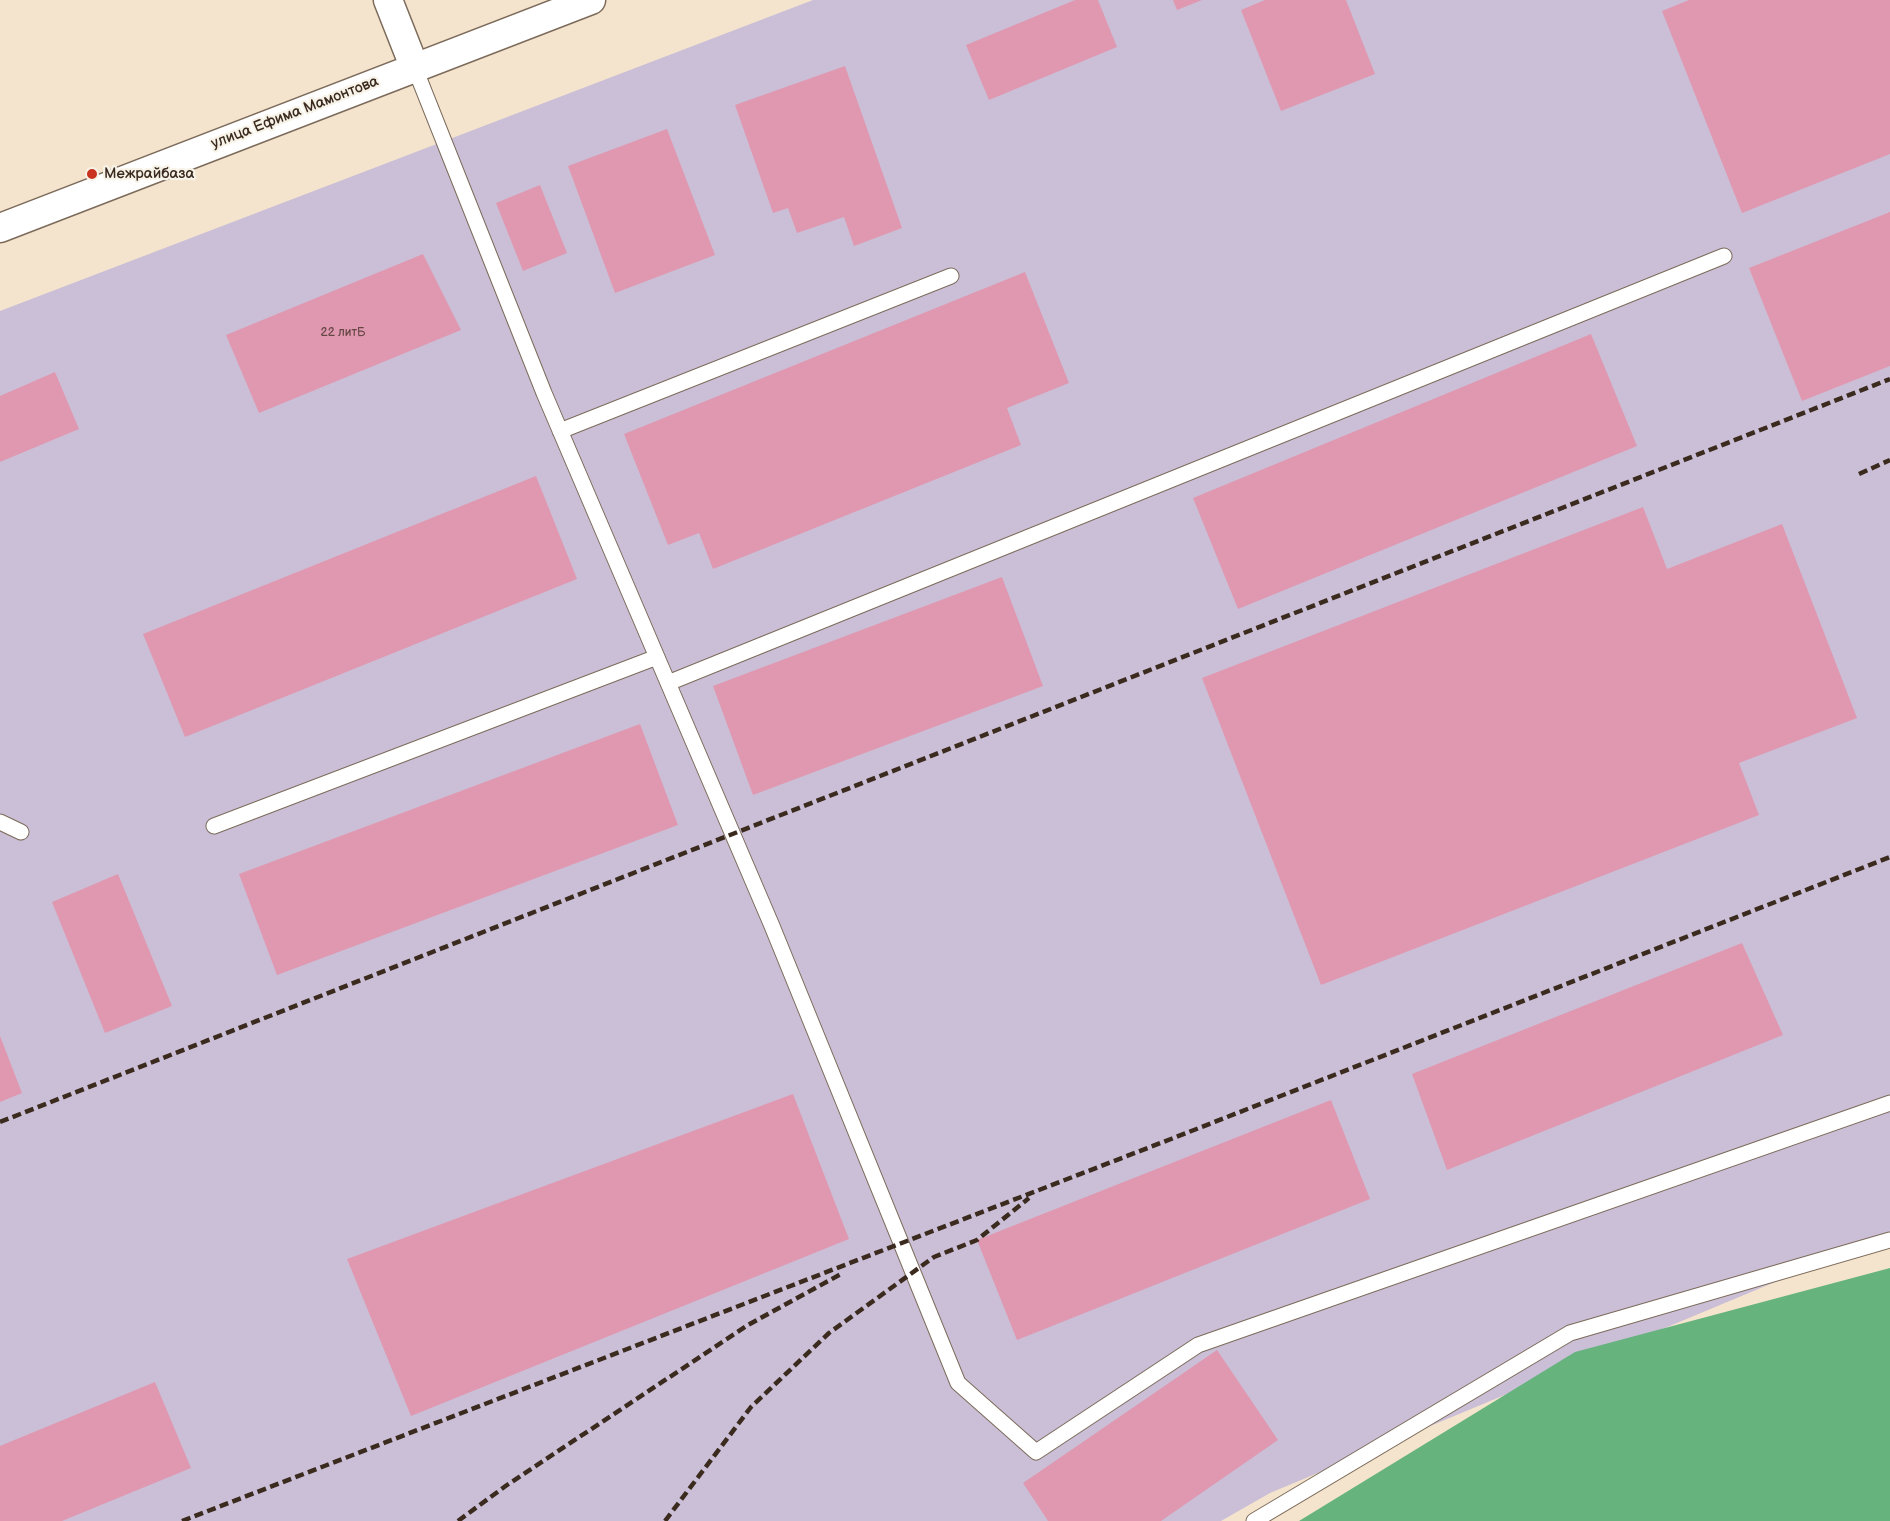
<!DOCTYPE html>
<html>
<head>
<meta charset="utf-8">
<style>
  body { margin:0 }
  canvas { display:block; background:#f5e4cd }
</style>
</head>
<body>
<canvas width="1890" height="1521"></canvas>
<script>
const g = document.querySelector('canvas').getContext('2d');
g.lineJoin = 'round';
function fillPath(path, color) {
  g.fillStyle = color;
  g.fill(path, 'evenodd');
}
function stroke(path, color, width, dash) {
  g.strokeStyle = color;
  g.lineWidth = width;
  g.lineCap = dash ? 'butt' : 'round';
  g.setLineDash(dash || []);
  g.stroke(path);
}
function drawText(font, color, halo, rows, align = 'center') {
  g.font = font + ' "Balsamiq Sans",sans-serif';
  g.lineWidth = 4.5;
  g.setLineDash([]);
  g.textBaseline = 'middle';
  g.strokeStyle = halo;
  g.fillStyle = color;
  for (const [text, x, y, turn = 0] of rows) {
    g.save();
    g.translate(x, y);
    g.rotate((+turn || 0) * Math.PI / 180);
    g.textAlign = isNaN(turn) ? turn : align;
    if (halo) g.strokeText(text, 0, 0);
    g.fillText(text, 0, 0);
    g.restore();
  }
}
fillPath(new Path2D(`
  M 813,0 L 1890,0 L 1890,1234 L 1270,1493 L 1221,1521 L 0,1521 L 0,311 Z`), '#cabfd6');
fillPath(new Path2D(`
  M 1890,1268 L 1890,1521 L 1299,1521 L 1575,1352 Z`), '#66b37e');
fillPath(new Path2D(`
  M 1075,0 L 1098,0 L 1117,47 L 989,100 L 966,45 Z
  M 1173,0 L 1202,0 L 1177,10 Z
  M 1265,0 L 1346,0 L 1375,74 L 1281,111 L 1241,10 Z
  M 1689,0 L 1890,0 L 1890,154 L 1742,213 L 1662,11 Z
  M 845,66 L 902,228 L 854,246 L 844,217 L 797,233 L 788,208 L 773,213 L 735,105 Z
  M 667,129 L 715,255 L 615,293 L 568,166 Z
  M 540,185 L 567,253 L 523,271 L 496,203 Z
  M 1890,212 L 1890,366 L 1802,401 L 1749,268 Z
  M 423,254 L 461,330 L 259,413 L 226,335 Z
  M 1025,272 L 1069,383 L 1007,408 L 1021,445 L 713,569 L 699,533 L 668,545 L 624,434 Z
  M 1591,334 L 1637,446 L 1238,609 L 1193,498 Z
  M 55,372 L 79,429 L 0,462 L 0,396 Z
  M 536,476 L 577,579 L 185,737 L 143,634 Z
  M 1643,507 L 1667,569 L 1782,524 L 1857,718 L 1739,763 L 1759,815 L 1321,985 L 1202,678 Z
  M 1002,577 L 1043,686 L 753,795 L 713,686 Z
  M 640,724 L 678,825 L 277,975 L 239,874 Z
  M 118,874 L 172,1006 L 105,1033 L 52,902 Z
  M 1742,943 L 1783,1035 L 1447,1170 L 1412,1074 Z
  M 0,1036 L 22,1093 L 0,1102 Z
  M 793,1094 L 849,1239 L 411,1416 L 347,1259 Z
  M 1331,1100 L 1370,1199 L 1017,1340 L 977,1240 Z
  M 1217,1350 L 1278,1440 L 1161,1521 L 1048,1521 L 1023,1483 Z
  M 155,1382 L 191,1468 L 62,1521 L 0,1521 L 0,1446 Z`), '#e098b1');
const service = new Path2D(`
  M 414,66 L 544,393 L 772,926 L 958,1383 L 1036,1452 L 1198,1345 L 1890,1103
  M 560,431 L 951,276
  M 668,683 L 1724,256
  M 0,822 L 21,832
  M 214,826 L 657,657
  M 1254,1521 L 1570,1333 L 1890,1240`);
const minor = new Path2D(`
  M 388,0 L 414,66
  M 0,228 L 591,0`);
stroke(service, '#7c6b5b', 17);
stroke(minor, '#7c6b5b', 31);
stroke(service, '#fff', 15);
stroke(minor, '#fff', 28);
stroke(new Path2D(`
  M 1859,474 L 1890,460
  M 0,1122 L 1890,379
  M 182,1521 L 1171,1139 L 1890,857
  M 458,1521 L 507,1485 L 748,1325 L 841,1274
  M 665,1521 L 751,1407 L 829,1333 L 934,1257 L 977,1240 L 1029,1198`), '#3b2a1e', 4.5, [9, 4.5]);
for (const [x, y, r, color] of [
  [92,174,6,"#c8321e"]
]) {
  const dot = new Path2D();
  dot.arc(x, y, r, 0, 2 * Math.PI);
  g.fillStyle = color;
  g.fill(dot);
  stroke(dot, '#f7f3e8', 2);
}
drawText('12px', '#644643', null, [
  ["22 литБ",343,333]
]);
drawText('15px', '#3b2a1e', '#f7f3e8', [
  ["улица Ефима Мамонтова",295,113,-21]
]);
drawText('15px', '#3b2a1e', '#f7f3e8', [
  ["Межрайбаза",104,174]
], 'left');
</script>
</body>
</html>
